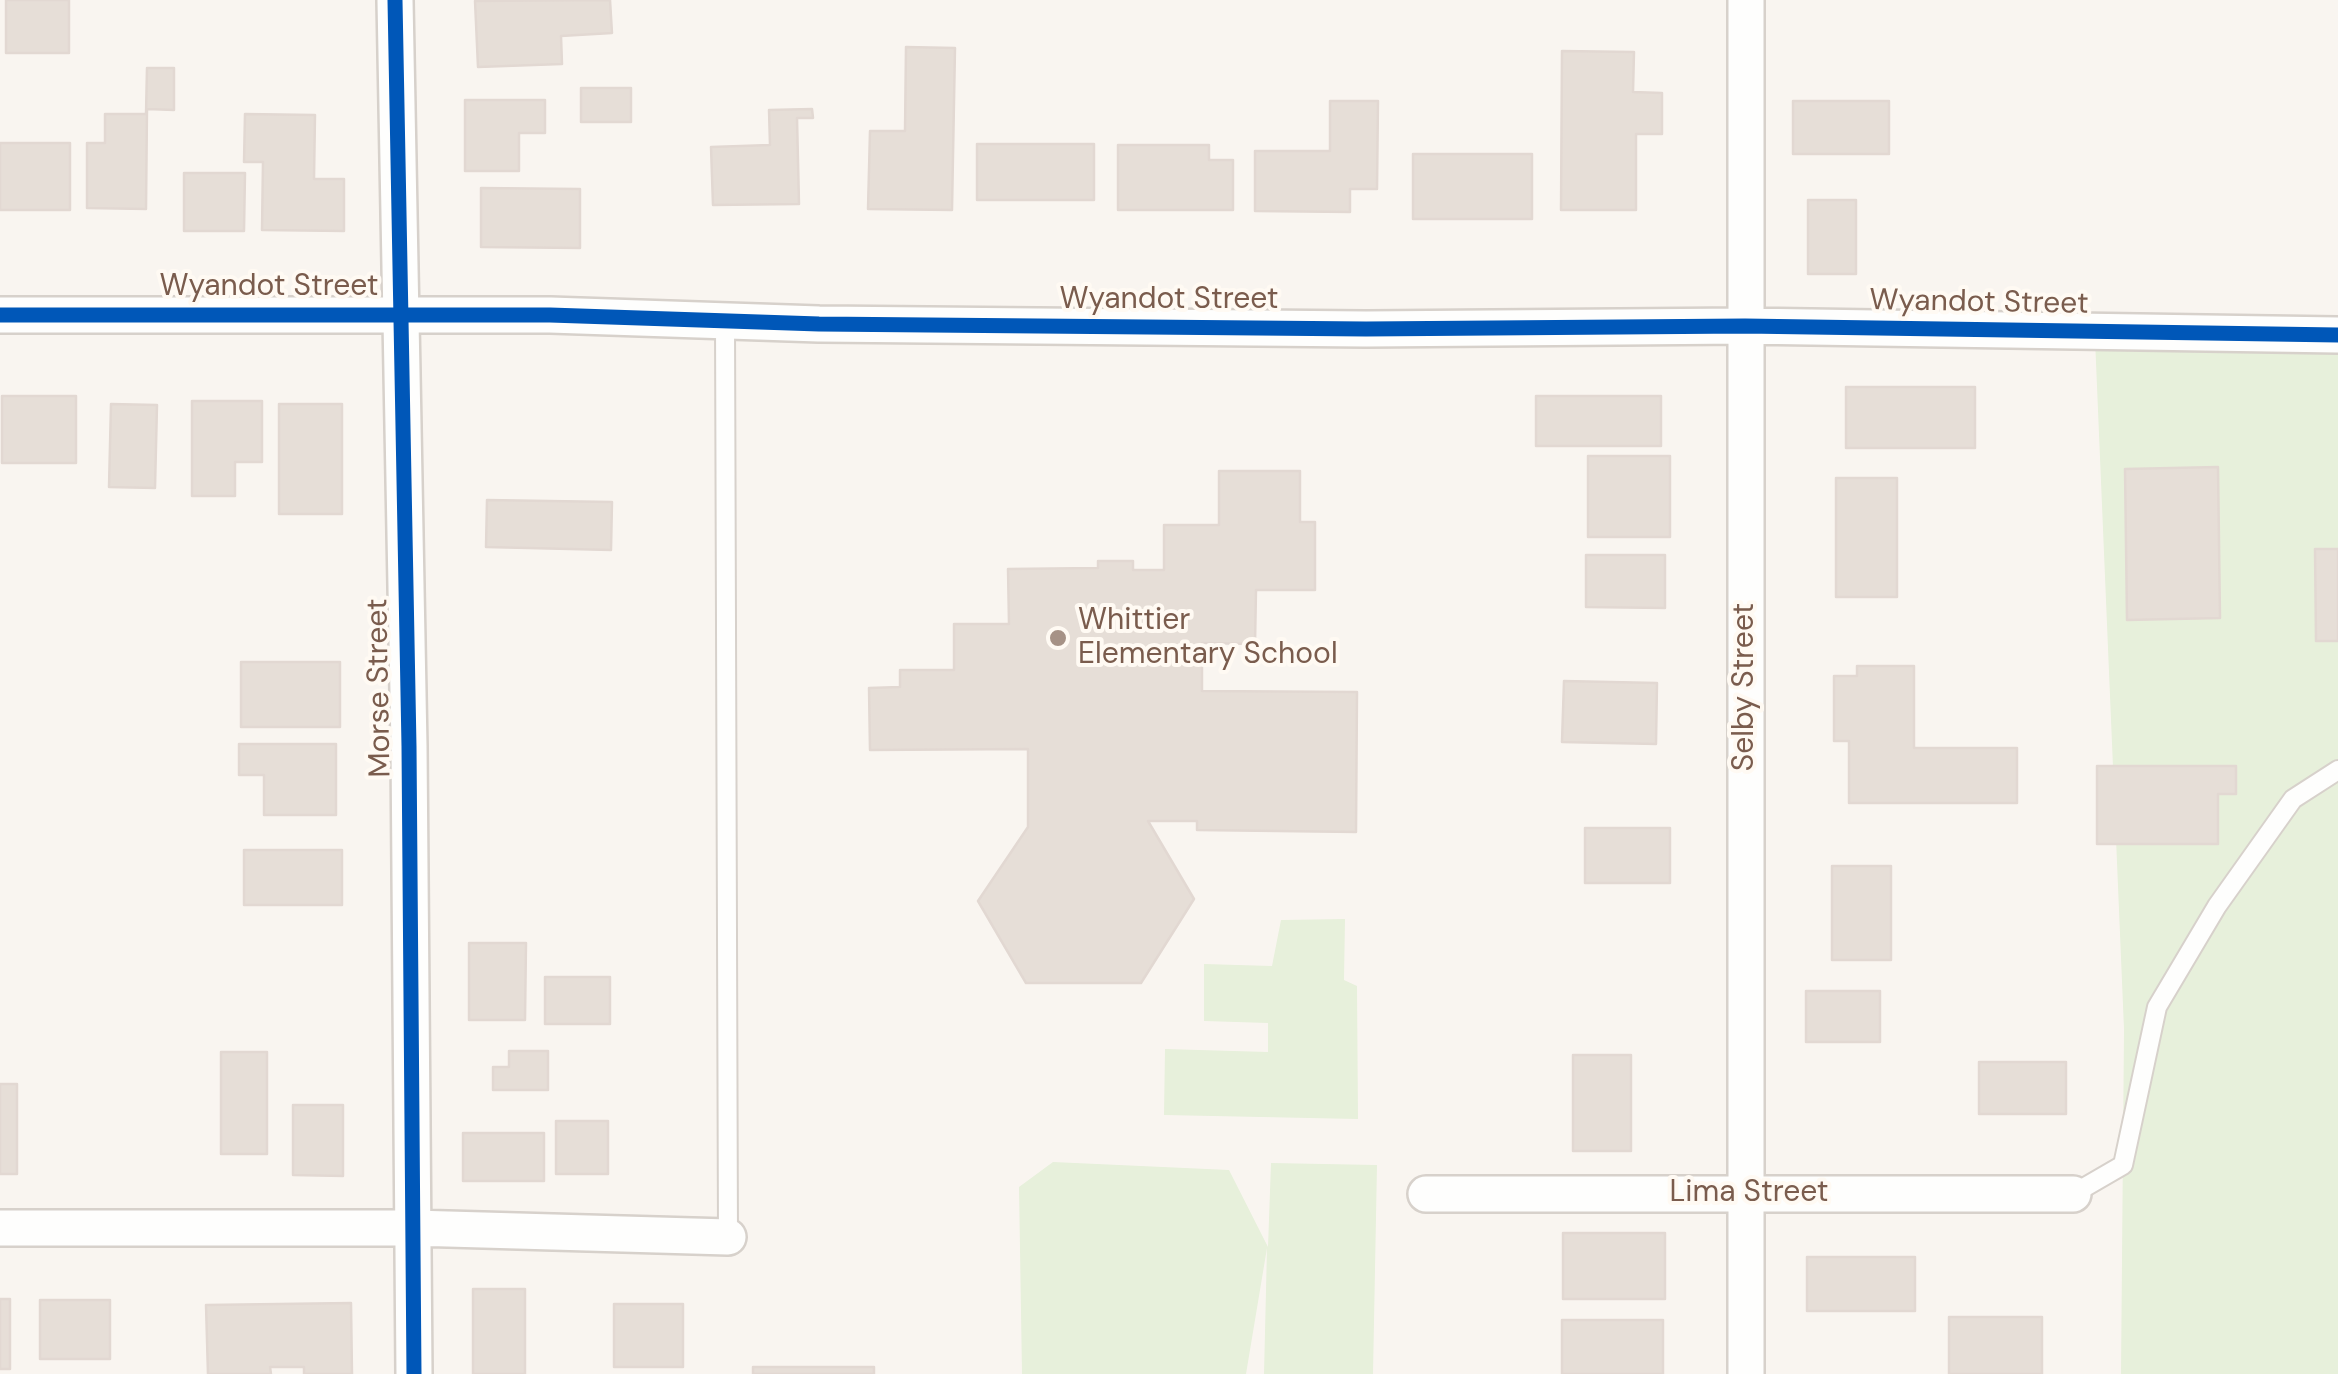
<!DOCTYPE html>
<html>
<head>
<meta charset="utf-8">
<style>
  body { margin:0 }
  canvas { display:block; background:#f9f5f0 }
</style>
</head>
<body>
<canvas width="2338" height="1374"></canvas>
<script>
const g = document.querySelector('canvas').getContext('2d');
g.lineJoin = 'round';
function fillPath(path, color) {
  g.fillStyle = color;
  g.fill(path, 'evenodd');
}
function stroke(path, color, width, dash) {
  g.strokeStyle = color;
  g.lineWidth = width;
  g.lineCap = dash ? 'butt' : 'round';
  g.setLineDash(dash || []);
  g.stroke(path);
}
function drawText(font, color, halo, rows, align = 'center') {
  g.font = font + ' "DM Sans",sans-serif';
  g.lineWidth = 8;
  g.setLineDash([]);
  g.textBaseline = 'middle';
  g.strokeStyle = halo;
  g.fillStyle = color;
  for (const [text, x, y, turn = 0] of rows) {
    g.save();
    g.translate(x, y);
    g.rotate((+turn || 0) * Math.PI / 180);
    g.textAlign = isNaN(turn) ? turn : align;
    if (halo) g.strokeText(text, 0, 0);
    g.fillText(text, 0, 0);
    g.restore();
  }
}
fillPath(new Path2D(`
  M 2094,315 L 2338,322 L 2338,1374 L 2121,1374 L 2124,1029 Z
  M 1345,919 L 1344,980 L 1357,986 L 1358,1119 L 1164,1115 L 1165,1049 L 1268,1052 L 1268,1023 L 1204,1021 L 1204,964 L 1272,966 L 1281,920 Z
  M 1053,1162 L 1229,1170 L 1268,1247 L 1271,1163 L 1377,1165 L 1373,1374 L 1264,1374 L 1267,1248 L 1246,1374 L 1022,1374 L 1019,1187 Z`), '#e7f0db');
const building = new Path2D(`
  M 6,0 L 69,0 L 69,53 L 6,53 Z
  M 610,0 L 612,33 L 561,36 L 562,64 L 478,67 L 475,1 Z
  M 906,47 L 955,48 L 952,210 L 868,209 L 870,131 L 905,131 Z
  M 1562,51 L 1634,52 L 1633,92 L 1662,93 L 1662,134 L 1636,134 L 1636,210 L 1561,210 Z
  M 147,68 L 174,68 L 174,110 L 147,109 L 146,209 L 87,208 L 87,143 L 105,143 L 105,114 L 146,114 Z
  M 581,88 L 631,88 L 631,122 L 581,122 Z
  M 465,100 L 545,100 L 545,133 L 519,133 L 519,171 L 465,171 Z
  M 1330,101 L 1378,101 L 1377,189 L 1350,189 L 1350,212 L 1255,211 L 1255,151 L 1330,151 Z
  M 1793,101 L 1889,101 L 1889,154 L 1793,154 Z
  M 812,109 L 813,118 L 797,118 L 799,204 L 713,205 L 711,147 L 770,145 L 769,110 Z
  M 245,114 L 315,115 L 314,179 L 344,179 L 344,231 L 262,230 L 263,162 L 244,162 Z
  M 0,143 L 70,143 L 70,210 L 0,210 Z
  M 977,144 L 1094,144 L 1094,200 L 977,200 Z
  M 1118,145 L 1209,145 L 1209,160 L 1233,160 L 1233,210 L 1118,210 Z
  M 1413,154 L 1532,154 L 1532,219 L 1413,219 Z
  M 184,173 L 245,173 L 244,231 L 184,231 Z
  M 481,188 L 580,189 L 580,248 L 481,247 Z
  M 1808,200 L 1856,200 L 1856,274 L 1808,274 Z
  M 1846,387 L 1975,387 L 1975,448 L 1846,448 Z
  M 2,396 L 76,396 L 76,463 L 2,463 Z
  M 1536,396 L 1661,396 L 1661,446 L 1536,446 Z
  M 192,401 L 262,401 L 262,462 L 235,462 L 235,496 L 192,496 Z
  M 111,404 L 157,405 L 155,488 L 109,487 Z
  M 279,404 L 342,404 L 342,514 L 279,514 Z
  M 1588,456 L 1670,456 L 1670,537 L 1588,537 Z
  M 2218,467 L 2220,618 L 2127,620 L 2125,469 Z
  M 1219,471 L 1300,471 L 1300,522 L 1315,522 L 1315,590 L 1256,590 L 1255,644 L 1202,643 L 1202,691 L 1357,692 L 1356,832 L 1197,830 L 1197,821 L 1148,821 L 1194,899 L 1141,983 L 1026,983 L 978,901 L 1028,827 L 1028,749 L 870,750 L 869,688 L 900,687 L 900,670 L 954,670 L 954,624 L 1009,624 L 1008,569 L 1098,568 L 1098,561 L 1133,561 L 1133,570 L 1164,570 L 1164,525 L 1219,525 Z
  M 1836,478 L 1897,478 L 1897,597 L 1836,597 Z
  M 487,500 L 612,502 L 611,550 L 486,547 Z
  M 2315,549 L 2338,549 L 2338,641 L 2316,641 Z
  M 1586,555 L 1665,555 L 1665,608 L 1586,607 Z
  M 241,662 L 340,662 L 340,727 L 241,727 Z
  M 1857,666 L 1914,666 L 1914,748 L 2017,748 L 2017,803 L 1849,803 L 1849,741 L 1834,741 L 1834,676 L 1857,676 Z
  M 1564,681 L 1657,683 L 1656,744 L 1562,742 Z
  M 239,744 L 336,744 L 336,815 L 264,815 L 264,775 L 239,775 Z
  M 2097,766 L 2236,766 L 2236,794 L 2218,794 L 2218,844 L 2097,844 Z
  M 1585,828 L 1670,828 L 1670,883 L 1585,883 Z
  M 244,850 L 342,850 L 342,905 L 244,905 Z
  M 1832,866 L 1891,866 L 1891,960 L 1832,960 Z
  M 469,943 L 526,943 L 525,1020 L 469,1020 Z
  M 545,977 L 610,977 L 610,1024 L 545,1024 Z
  M 1806,991 L 1880,991 L 1880,1042 L 1806,1042 Z
  M 509,1051 L 548,1051 L 548,1090 L 493,1090 L 493,1067 L 509,1067 Z
  M 221,1052 L 267,1052 L 267,1154 L 221,1154 Z
  M 1573,1055 L 1631,1055 L 1631,1151 L 1573,1151 Z
  M 1979,1062 L 2066,1062 L 2066,1114 L 1979,1114 Z
  M 0,1084 L 17,1084 L 17,1174 L 0,1174 Z
  M 293,1105 L 343,1105 L 343,1176 L 293,1175 Z
  M 556,1121 L 608,1121 L 608,1174 L 556,1174 Z
  M 463,1133 L 544,1133 L 544,1181 L 463,1181 Z
  M 1563,1233 L 1665,1233 L 1665,1299 L 1563,1299 Z
  M 1807,1257 L 1915,1257 L 1915,1311 L 1807,1311 Z
  M 473,1289 L 525,1289 L 525,1374 L 473,1374 Z
  M 0,1299 L 10,1299 L 10,1369 L 0,1369 Z
  M 40,1300 L 110,1300 L 110,1359 L 40,1359 Z
  M 351,1303 L 352,1374 L 304,1374 L 304,1367 L 270,1367 L 271,1374 L 208,1374 L 206,1305 Z
  M 614,1304 L 683,1304 L 683,1367 L 614,1367 Z
  M 1949,1317 L 2042,1317 L 2042,1374 L 1949,1374 Z
  M 1562,1320 L 1663,1320 L 1663,1374 L 1562,1374 Z
  M 753,1367 L 874,1367 L 874,1374 L 753,1374 Z`);
fillPath(building, '#e6ded7');
stroke(building, '#e2d8d2', 2.5);
const lane = new Path2D(`
  M 725,321 L 728,1237
  M 2073,1194 L 2123,1165 L 2157,1007 L 2217,906 L 2293,799 L 2338,770`);
const street = new Path2D(`
  M 395,0 L 409,746 L 414,1374
  M 0,315 L 550,315 L 819,324 L 1366,329 L 1745,326 L 2338,335
  M 1426,1194 L 2073,1194
  M 0,1228 L 413,1228 L 728,1237
  M 1746,1374 L 1746,0`);
stroke(lane, '#d7d1cb', 22);
stroke(street, '#d7d1cb', 40);
stroke(lane, '#fefefd', 18);
stroke(street, '#fefefd', 35);
stroke(new Path2D(`
  M 395,0 L 409,746 L 414,1374
  M 0,315 L 550,315 L 819,324 L 1366,329 L 1745,326 L 2338,335`), '#0057b8', 15);
for (const [x, y, r, color] of [
  [1058,638,10,"#a69286"]
]) {
  const dot = new Path2D();
  dot.arc(x, y, r, 0, 2 * Math.PI);
  g.fillStyle = color;
  g.fill(dot);
  stroke(dot, '#fffaf3', 4);
}
drawText('30px', '#7a5c4d', '#fffaf3', [
  ["Wyandot Street",269,287],
  ["Wyandot Street",1169,300],
  ["Wyandot Street",1979,303,1],
  ["Selby Street",1745,687,-90],
  ["Morse Street",380,688,-91],
  ["Lima Street",1749,1193]
]);
drawText('30px', '#7a5c4d', '#fffaf3', [
  ["Whittier",1078,621],
  ["Elementary School",1078,655]
], 'left');
</script>
</body>
</html>
